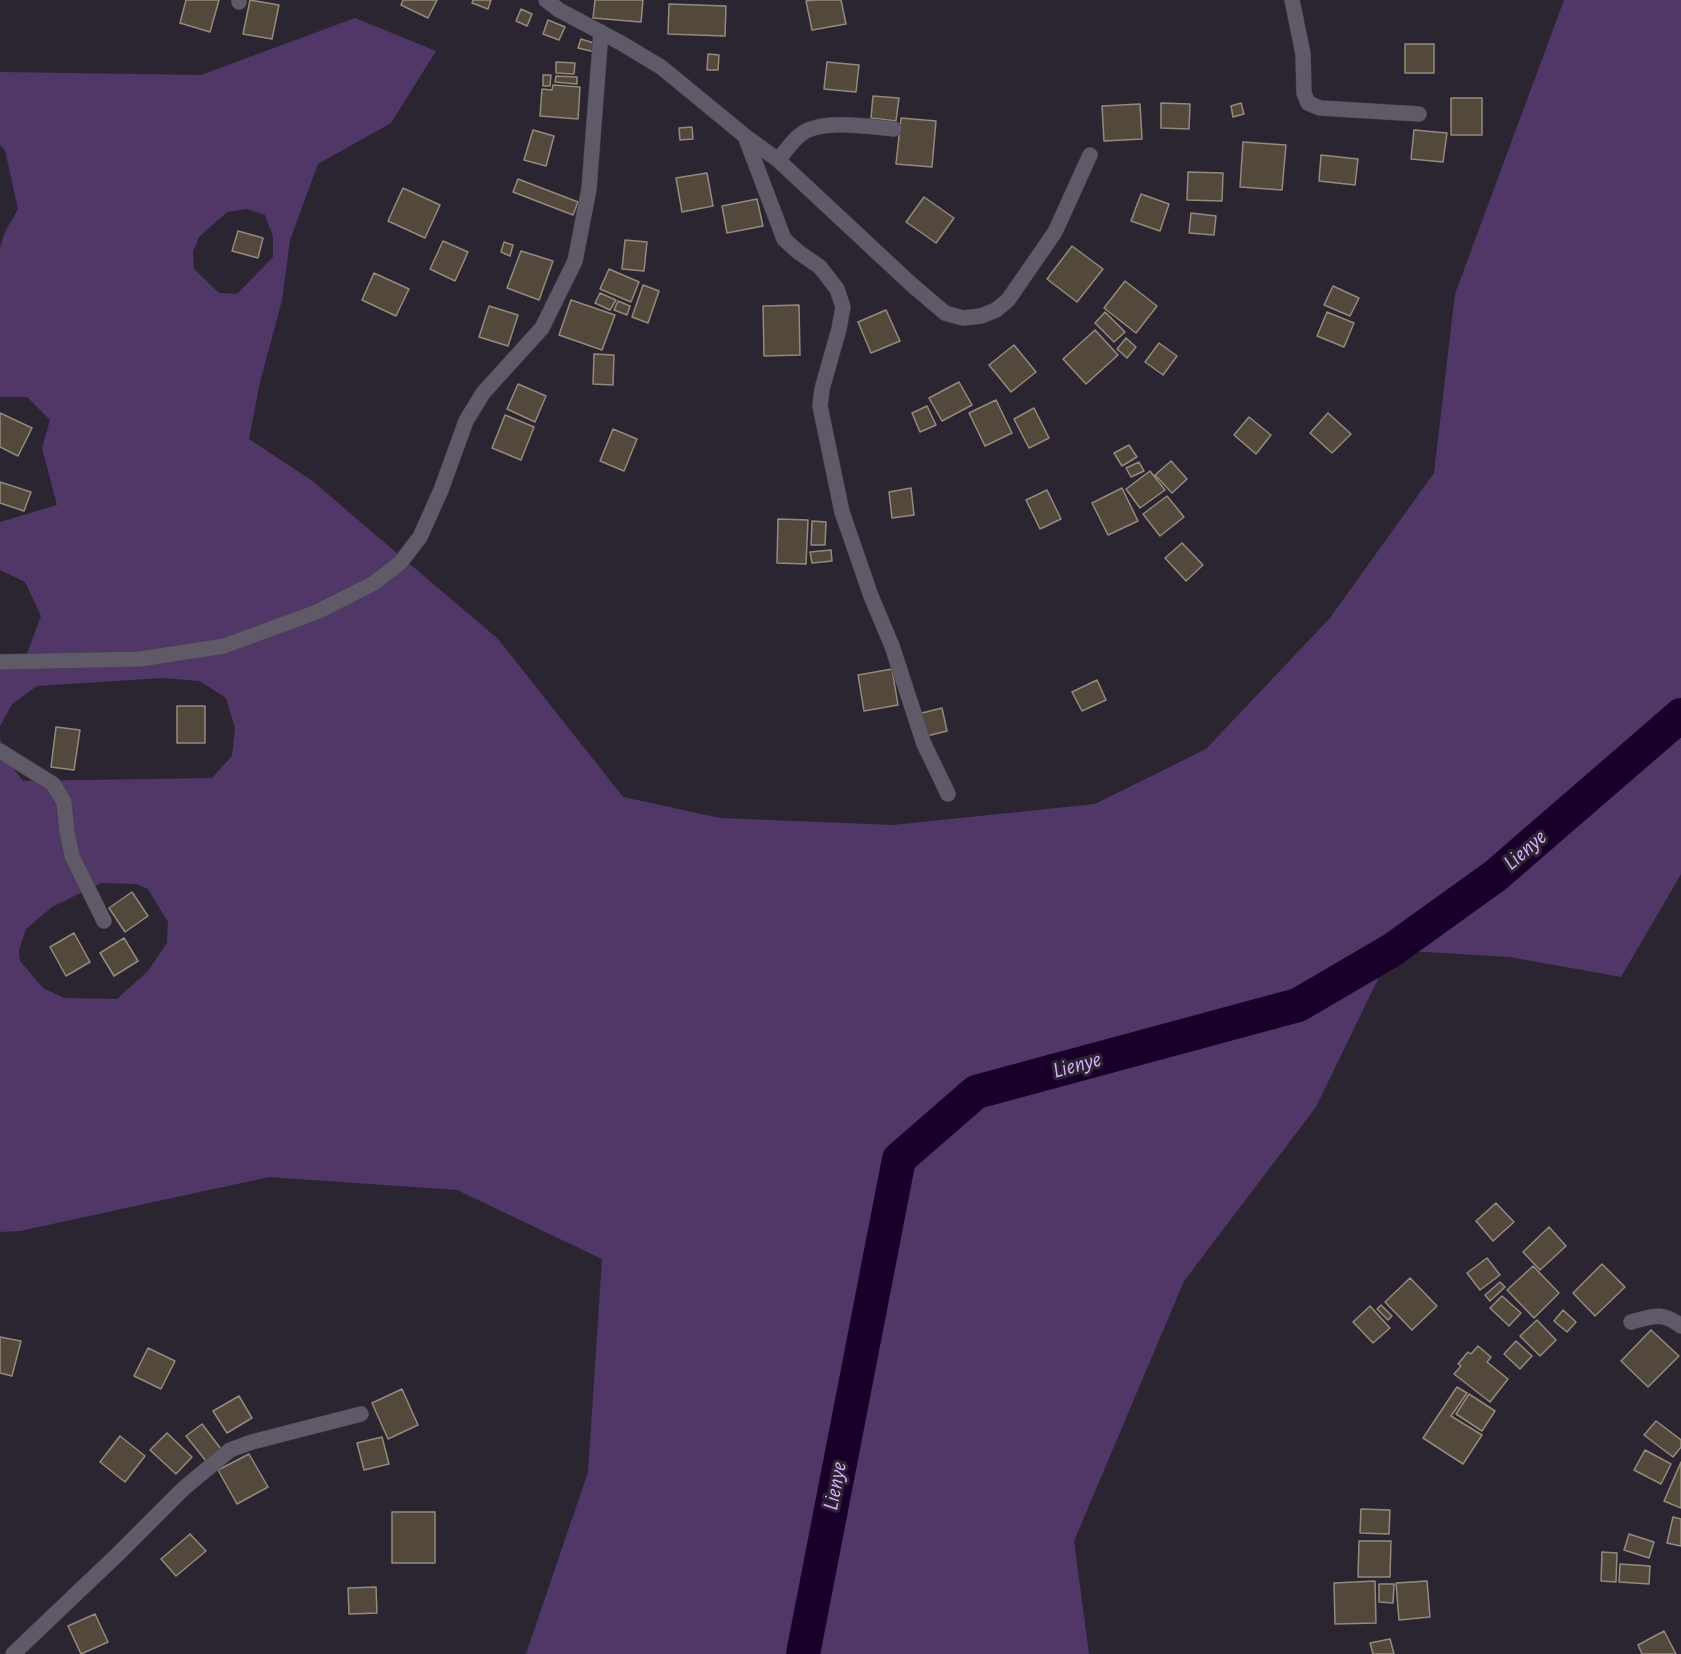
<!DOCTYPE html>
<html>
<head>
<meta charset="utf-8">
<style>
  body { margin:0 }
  canvas { display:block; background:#2b2532 }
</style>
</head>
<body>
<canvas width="1681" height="1654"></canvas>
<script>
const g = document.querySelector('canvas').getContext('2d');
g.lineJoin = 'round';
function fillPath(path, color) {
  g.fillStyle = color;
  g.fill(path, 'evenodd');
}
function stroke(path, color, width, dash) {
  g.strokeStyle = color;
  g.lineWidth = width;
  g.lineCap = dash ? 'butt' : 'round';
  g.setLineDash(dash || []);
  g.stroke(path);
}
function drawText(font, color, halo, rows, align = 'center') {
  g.font = font + ' "Alegreya Sans",sans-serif';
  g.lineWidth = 6;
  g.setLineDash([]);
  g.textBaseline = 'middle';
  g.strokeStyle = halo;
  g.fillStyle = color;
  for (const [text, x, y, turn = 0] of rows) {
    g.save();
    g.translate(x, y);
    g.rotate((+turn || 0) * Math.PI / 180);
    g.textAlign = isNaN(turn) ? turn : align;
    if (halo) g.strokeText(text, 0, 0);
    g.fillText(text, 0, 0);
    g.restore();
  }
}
fillPath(new Path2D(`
  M 1564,0 L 1681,0 L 1681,874 L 1621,977 L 1510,957 L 1392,950 L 1316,1107 L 1184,1281 L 1074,1541 L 1089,1654 L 526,1654 L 588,1472 L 602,1259 L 457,1190 L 269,1177 L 20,1231 L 0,1232 L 0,737 L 5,758 L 23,781 L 212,778 L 232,756 L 235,728 L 226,698 L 200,681 L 162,678 L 37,686 L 12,704 L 0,726 L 0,670 L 25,659 L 41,616 L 25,582 L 0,570 L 0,522 L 57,505 L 42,448 L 50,420 L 27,397 L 0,397 L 0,249 L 4,234 L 18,209 L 5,150 L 0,145 L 0,72 L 201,75 L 355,18 L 436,51 L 391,123 L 318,164 L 290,240 L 282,300 L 260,382 L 249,439 L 311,480 L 498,639 L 623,797 L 720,818 L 893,825 L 1095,804 L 1206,749 L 1330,618 L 1434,473 L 1455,294 ZM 247,209 L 265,215 L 273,237 L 273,257 L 237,294 L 219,293 L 194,269 L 193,252 L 199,237 L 227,212 ZM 101,883 L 136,884 L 148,889 L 168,922 L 167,943 L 148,971 L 117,999 L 64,998 L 43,988 L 20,961 L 19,950 L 26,929 L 52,907 Z`), '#513768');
stroke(new Path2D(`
  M 803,1654 L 899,1159 L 976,1092 L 1298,1005 L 1392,950 L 1495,876 L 1681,715`), '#19002b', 34);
const building = new Path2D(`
  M 186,0 L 219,0 L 210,32 L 180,23 Z
  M 250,0 L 279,5 L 272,39 L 243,34 Z
  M 403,0 L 437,0 L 428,18 L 401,5 Z
  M 473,0 L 491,0 L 488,9 L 472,3 Z
  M 595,0 L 643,0 L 641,22 L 593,18 Z
  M 814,0 L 841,0 L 846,24 L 812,30 L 806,1 Z
  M 669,4 L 726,6 L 725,36 L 668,34 Z
  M 521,9 L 532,14 L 527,26 L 516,21 Z
  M 548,20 L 565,27 L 559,40 L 543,34 Z
  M 581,39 L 597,44 L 595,52 L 578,48 Z
  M 1405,44 L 1434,44 L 1434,73 L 1405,73 Z
  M 708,54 L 719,55 L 718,70 L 707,70 Z
  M 556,62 L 575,63 L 574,74 L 556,73 Z
  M 827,62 L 859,65 L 856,92 L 824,89 Z
  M 543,75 L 551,75 L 550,86 L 543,86 Z
  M 556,76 L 577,77 L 577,84 L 555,82 Z
  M 553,85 L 580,87 L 578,119 L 540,116 L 542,89 L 552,90 Z
  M 873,96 L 899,98 L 896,121 L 871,118 Z
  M 1451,98 L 1482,98 L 1482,135 L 1451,135 Z
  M 1161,103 L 1190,104 L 1189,129 L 1161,128 Z
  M 1241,103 L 1244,114 L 1233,117 L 1231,106 Z
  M 1140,104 L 1142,139 L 1104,141 L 1102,106 Z
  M 901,118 L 936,121 L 932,167 L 896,164 Z
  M 692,127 L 693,139 L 680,140 L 679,128 Z
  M 533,130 L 554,136 L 546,166 L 524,160 Z
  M 1414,130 L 1447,133 L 1443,162 L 1411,159 Z
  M 1243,142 L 1286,145 L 1282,190 L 1240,187 Z
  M 1321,155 L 1358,159 L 1355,185 L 1319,181 Z
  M 1188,172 L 1223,173 L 1222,201 L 1187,200 Z
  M 707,173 L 713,206 L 682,212 L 676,178 Z
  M 518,179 L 578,202 L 573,215 L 513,192 Z
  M 403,188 L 440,205 L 425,238 L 388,221 Z
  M 1141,194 L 1169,204 L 1160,231 L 1131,221 Z
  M 924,197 L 954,218 L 936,243 L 906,222 Z
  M 757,199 L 763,226 L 727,233 L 722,206 Z
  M 1191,213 L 1216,216 L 1214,235 L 1189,233 Z
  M 238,231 L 263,238 L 258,258 L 232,251 Z
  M 625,240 L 647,242 L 644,271 L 622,269 Z
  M 443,241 L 468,252 L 455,281 L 430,269 Z
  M 504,242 L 513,245 L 510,256 L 501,252 Z
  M 1072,246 L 1103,269 L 1077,302 L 1047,279 Z
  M 521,251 L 553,261 L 539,300 L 507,288 Z
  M 609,269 L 639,282 L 631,302 L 600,289 Z
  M 374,273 L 409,289 L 396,316 L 362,300 Z
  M 1125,281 L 1157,306 L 1136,333 L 1104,308 Z
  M 643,285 L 659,291 L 648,323 L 632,317 Z
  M 1333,286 L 1359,298 L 1350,316 L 1324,305 Z
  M 600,293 L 616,300 L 610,310 L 595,303 Z
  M 571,300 L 615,315 L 602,350 L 559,335 Z
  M 618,301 L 630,306 L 627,315 L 614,310 Z
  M 799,305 L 800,355 L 764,356 L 763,306 Z
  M 489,306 L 518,315 L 508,346 L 479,337 Z
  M 886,310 L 900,341 L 871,353 L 858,322 Z
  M 1105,312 L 1125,332 L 1114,342 L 1095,323 Z
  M 1327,312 L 1354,323 L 1344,347 L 1317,336 Z
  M 1095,330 L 1118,355 L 1086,384 L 1063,359 Z
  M 1126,338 L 1136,347 L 1127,358 L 1117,349 Z
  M 1159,343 L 1177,356 L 1163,375 L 1145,362 Z
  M 1014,345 L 1036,372 L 1011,392 L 989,365 Z
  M 594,354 L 614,355 L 613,385 L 593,384 Z
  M 959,382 L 972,405 L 942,421 L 929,398 Z
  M 518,384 L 546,396 L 535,422 L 507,409 Z
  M 996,400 L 1012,433 L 985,446 L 969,413 Z
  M 927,406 L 936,425 L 920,432 L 912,413 Z
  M 1034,408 L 1049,438 L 1029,448 L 1014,419 Z
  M 0,413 L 32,428 L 18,456 L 0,447 Z
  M 1328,413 L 1351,434 L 1332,453 L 1310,433 Z
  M 505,415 L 534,427 L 521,460 L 492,448 Z
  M 1249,417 L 1271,435 L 1256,454 L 1234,435 Z
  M 613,429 L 637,439 L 624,471 L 600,461 Z
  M 1129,445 L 1137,457 L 1122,466 L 1114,453 Z
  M 1171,461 L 1187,479 L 1172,493 L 1155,475 Z
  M 1139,462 L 1144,471 L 1131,477 L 1126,468 Z
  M 1150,471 L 1165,490 L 1140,508 L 1126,489 Z
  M 0,482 L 31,492 L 24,511 L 0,503 Z
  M 911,488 L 914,515 L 892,518 L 889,492 Z
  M 1122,488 L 1138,521 L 1108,535 L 1092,503 Z
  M 1047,490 L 1061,519 L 1040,529 L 1026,500 Z
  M 1167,496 L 1184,517 L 1160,536 L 1143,514 Z
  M 778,519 L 808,520 L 806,564 L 777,563 Z
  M 812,521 L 826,522 L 825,545 L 811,545 Z
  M 1182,543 L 1203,565 L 1186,581 L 1165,558 Z
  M 831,550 L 832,561 L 812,563 L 810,552 Z
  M 892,669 L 898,705 L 864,711 L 858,675 Z
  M 1097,680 L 1106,700 L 1082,711 L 1072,692 Z
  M 177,706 L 205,706 L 205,743 L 177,743 Z
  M 942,708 L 947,731 L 923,737 L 918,714 Z
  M 56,727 L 80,730 L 74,770 L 51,767 Z
  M 132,892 L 148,916 L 125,932 L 109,908 Z
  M 74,933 L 90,962 L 66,976 L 50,947 Z
  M 124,938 L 138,961 L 114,976 L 100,953 Z
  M 1496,1203 L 1514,1222 L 1493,1241 L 1476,1221 Z
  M 1549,1227 L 1566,1246 L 1540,1270 L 1523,1252 Z
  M 1487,1258 L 1500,1275 L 1480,1290 L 1467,1273 Z
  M 1602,1264 L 1625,1287 L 1595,1316 L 1573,1293 Z
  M 1533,1266 L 1559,1293 L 1534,1318 L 1507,1290 Z
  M 1410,1278 L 1437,1306 L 1412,1330 L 1385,1302 Z
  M 1500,1282 L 1505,1287 L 1490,1301 L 1485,1295 Z
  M 1502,1296 L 1521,1313 L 1509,1326 L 1490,1308 Z
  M 1381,1305 L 1392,1316 L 1388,1320 L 1377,1309 Z
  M 1370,1306 L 1390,1328 L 1373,1343 L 1353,1322 Z
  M 1563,1310 L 1576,1322 L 1567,1332 L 1554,1321 Z
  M 1537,1320 L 1556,1340 L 1540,1356 L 1520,1336 Z
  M 1651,1330 L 1679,1356 L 1648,1387 L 1621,1361 Z
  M 0,1337 L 21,1341 L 12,1376 L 0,1373 Z
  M 1516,1341 L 1532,1356 L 1520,1369 L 1504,1354 Z
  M 1478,1346 L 1491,1357 L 1487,1362 L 1508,1379 L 1490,1402 L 1454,1374 L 1461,1366 L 1458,1364 L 1468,1352 L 1471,1354 Z
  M 148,1348 L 175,1361 L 161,1389 L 134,1376 Z
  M 1457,1387 L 1467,1393 L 1451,1416 L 1482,1435 L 1463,1464 L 1423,1438 Z
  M 402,1389 L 418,1425 L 388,1439 L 372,1403 Z
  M 1469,1394 L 1495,1411 L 1482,1431 L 1456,1414 Z
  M 239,1396 L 252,1418 L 227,1433 L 213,1411 Z
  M 1656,1421 L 1681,1440 L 1681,1447 L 1673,1457 L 1644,1435 Z
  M 202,1424 L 221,1449 L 206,1461 L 186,1436 Z
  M 167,1433 L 192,1457 L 176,1474 L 150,1450 Z
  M 120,1436 L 145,1456 L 125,1482 L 100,1462 Z
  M 382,1437 L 389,1464 L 364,1470 L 357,1443 Z
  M 1645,1450 L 1671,1464 L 1661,1484 L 1634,1470 Z
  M 249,1454 L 268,1487 L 237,1504 L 218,1470 Z
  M 1681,1462 L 1681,1508 L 1664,1501 Z
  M 1361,1509 L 1390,1510 L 1389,1534 L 1360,1533 Z
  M 392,1512 L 435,1512 L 435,1563 L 392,1563 Z
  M 1673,1517 L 1681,1519 L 1681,1546 L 1667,1543 Z
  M 190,1534 L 206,1551 L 176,1576 L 161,1559 Z
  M 1629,1534 L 1654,1542 L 1649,1558 L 1624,1550 Z
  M 1359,1541 L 1391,1541 L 1390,1577 L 1358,1577 Z
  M 1602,1552 L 1617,1553 L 1616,1582 L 1601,1581 Z
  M 1620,1564 L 1650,1566 L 1649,1584 L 1619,1582 Z
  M 1375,1581 L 1376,1623 L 1335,1624 L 1334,1583 Z
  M 1427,1581 L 1430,1617 L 1399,1620 L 1396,1583 Z
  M 1379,1584 L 1394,1584 L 1393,1603 L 1379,1602 Z
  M 376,1587 L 377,1613 L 349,1614 L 348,1588 Z
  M 95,1614 L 108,1642 L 81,1654 L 68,1626 Z
  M 1664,1631 L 1676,1654 L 1642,1654 L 1638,1645 Z
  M 1390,1639 L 1394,1654 L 1373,1654 L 1370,1643 Z`);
fillPath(building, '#52493c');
stroke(building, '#948a7c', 1.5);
const minor = new Path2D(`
  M 546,0 L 559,10 L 621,43 L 661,67 L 745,136 L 778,160 L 911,284 L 945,313 L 963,318 L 981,316 L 996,310 L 1008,300 L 1055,232 L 1090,155
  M 1292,0 L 1303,54 L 1304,93 L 1308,103 L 1320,108 L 1419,114
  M 239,2 L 239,0
  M 745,136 L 784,239 L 797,251 L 820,267 L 837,289 L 843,307 L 839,329 L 822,389 L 820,406 L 842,512 L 871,596 L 892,646 L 924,744 L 948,794
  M 778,160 C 785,152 792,141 800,135 C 819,118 869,127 894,129
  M 0,662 L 140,659 L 224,646 L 317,612 L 374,583 L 400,563 L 420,537 L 441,490 L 466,421 L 483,393 L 542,328 L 575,261 L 589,189 L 601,32
  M 0,751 L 53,784 L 64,802 L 67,832 L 72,856 L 104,921
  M 1631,1322 C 1653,1316 1662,1311 1681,1326
  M 13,1654 L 118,1554 L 184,1488 L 230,1450 L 252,1442 L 361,1414`);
stroke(minor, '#47424c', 16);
stroke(minor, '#605967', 15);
drawText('italic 22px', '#d6aefc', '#2b2532', [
  ["Lienye",1525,850,-41],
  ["Lienye",1077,1065,-15],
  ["Lienye",835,1486,-79]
]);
</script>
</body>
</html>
